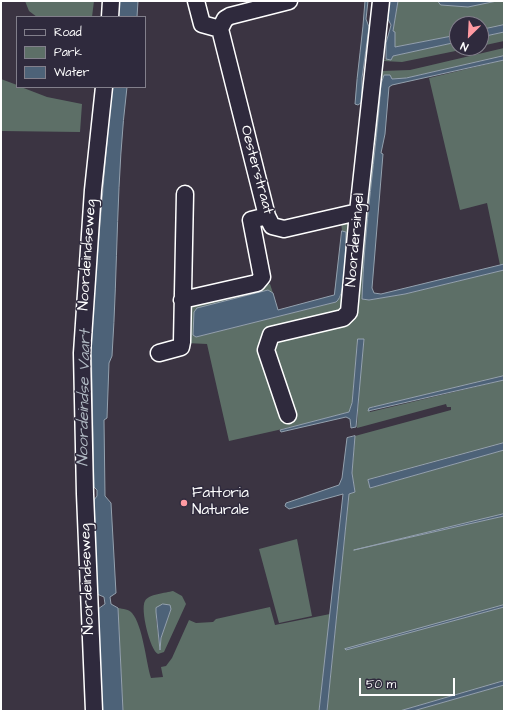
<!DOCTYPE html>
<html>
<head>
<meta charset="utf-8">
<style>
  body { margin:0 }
  #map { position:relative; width:505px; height:712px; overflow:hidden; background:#3b3442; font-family:"Architects Daughter",sans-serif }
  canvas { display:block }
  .frame { position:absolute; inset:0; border:2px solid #fff; pointer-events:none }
  .legend { position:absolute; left:16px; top:16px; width:130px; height:72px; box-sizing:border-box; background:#2f2a3d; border:1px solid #827f8b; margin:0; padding:5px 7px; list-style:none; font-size:12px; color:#fff }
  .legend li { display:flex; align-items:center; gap:8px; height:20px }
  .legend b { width:20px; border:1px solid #827f8b }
  .north { position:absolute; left:449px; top:16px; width:40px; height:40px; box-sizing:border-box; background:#2f2a3d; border:1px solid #827f8b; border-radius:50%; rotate:204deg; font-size:11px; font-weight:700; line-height:16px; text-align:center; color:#fff }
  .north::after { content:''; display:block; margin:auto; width:14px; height:18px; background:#ff9aa2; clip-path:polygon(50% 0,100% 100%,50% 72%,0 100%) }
  .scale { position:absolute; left:359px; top:678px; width:96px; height:18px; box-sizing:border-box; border:2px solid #fff; border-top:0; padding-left:5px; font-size:12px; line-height:14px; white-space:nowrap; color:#fff; -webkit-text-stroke:3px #2f2a3d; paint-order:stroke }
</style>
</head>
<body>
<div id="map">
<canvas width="505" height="712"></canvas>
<div class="frame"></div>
<ul class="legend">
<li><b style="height:5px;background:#2f2a3d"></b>Road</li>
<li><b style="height:11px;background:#5d6f67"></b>Park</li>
<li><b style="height:11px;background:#4d6278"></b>Water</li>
</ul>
<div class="north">N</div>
<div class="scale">50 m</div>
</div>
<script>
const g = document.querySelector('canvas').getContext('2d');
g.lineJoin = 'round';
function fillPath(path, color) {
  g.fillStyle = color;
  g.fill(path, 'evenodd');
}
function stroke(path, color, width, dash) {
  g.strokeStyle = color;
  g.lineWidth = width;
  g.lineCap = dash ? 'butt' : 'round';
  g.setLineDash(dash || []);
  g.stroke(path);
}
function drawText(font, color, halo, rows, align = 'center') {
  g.font = font + ' "Architects Daughter",sans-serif';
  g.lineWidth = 3;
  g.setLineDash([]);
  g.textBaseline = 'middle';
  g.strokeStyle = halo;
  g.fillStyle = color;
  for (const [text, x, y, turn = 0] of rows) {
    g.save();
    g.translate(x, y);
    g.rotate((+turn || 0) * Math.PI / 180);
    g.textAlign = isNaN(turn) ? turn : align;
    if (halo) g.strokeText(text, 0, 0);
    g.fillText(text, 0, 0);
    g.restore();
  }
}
fillPath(new Path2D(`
  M 25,1 L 94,1 L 92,17 L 37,17 L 29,11 Z
  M 398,1 L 504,1 L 504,25 L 481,30 L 481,24 L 457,24 L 457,35 L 395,47 L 395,32 L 393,31 Z
  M 504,32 L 504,41 L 481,46 L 481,37 Z
  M 457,42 L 457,48 L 470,48 L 402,62 L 383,61 L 386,59 L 391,60 L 393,56 Z
  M 504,48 L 504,56 L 406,78 L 392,79 L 384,75 L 381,84 L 377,143 L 371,136 L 379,73 L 382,71 L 410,70 Z
  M 504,60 L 504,264 L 500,265 L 487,203 L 460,210 L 429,78 Z
  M 1,79 L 17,85 L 17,87 L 21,87 L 47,97 L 82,104 L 80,132 L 1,131 Z
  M 376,153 L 372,174 L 362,299 L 369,300 L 405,294 L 504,270 L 504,376 L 373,407 L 369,408 L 370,412 L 504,380 L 504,443 L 368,480 L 370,488 L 504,450 L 504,514 L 354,550 L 504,516 L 504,605 L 345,650 L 504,607 L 504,681 L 400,711 L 327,711 L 349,494 L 355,492 L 352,473 L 355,436 L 451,410 L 451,407 L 447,407 L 446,404 L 357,428 L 360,371 L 364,340 L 358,339 L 352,403 L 349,412 L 296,426 L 229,441 L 207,344 L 186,343 L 190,306 L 195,304 L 270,284 L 273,293 L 268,290 L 197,308 L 196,337 L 336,302 L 342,294 L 346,232 L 342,231 L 341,221 L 351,223 L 367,157 Z
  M 297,539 L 312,616 L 279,623 L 259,549 Z
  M 173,591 L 182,596 L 186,604 L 164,652 L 158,654 C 150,650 140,609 145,601 C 148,594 166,593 173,591 ZM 171,609 L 161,638 L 160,650 L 156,618 Z
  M 270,607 L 275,625 L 330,614 L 319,711 L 123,711 L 118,608 C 123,609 129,609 132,613 C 143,626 146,662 151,678 L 163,677 L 161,667 L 166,666 L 172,658 L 189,620 L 196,623 L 213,622 L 216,619 Z
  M 504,685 L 504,711 L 413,711 Z`), '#5d6f67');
const water = new Path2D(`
  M 120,1 L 138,1 L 137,17 L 119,17 Z
  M 365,1 L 368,1 L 366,19 L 369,27 L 362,78 L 362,102 L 358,105 L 355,104 C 357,70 363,36 365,1 Z
  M 390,1 L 398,1 L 393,31 L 395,32 L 395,47 L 457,35 L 457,42 L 393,56 L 391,60 L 386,59 L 386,43 L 391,25 L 388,19 Z
  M 438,1 L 497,1 L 468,7 L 441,5 Z
  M 504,25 L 504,32 L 481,37 L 481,30 Z
  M 504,56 L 504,60 L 392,85 L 389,87 L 385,134 L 381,153 L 383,154 L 372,288 L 374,293 L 381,294 L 504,264 L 504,270 L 405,294 L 369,300 L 362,299 C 364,227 376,156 381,84 L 384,75 L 390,75 L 392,79 L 406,78 Z
  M 112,87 L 127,87 C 116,176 118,267 112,356 L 109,363 L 107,418 L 104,420 L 105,496 L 111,503 L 116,593 L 110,597 L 111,604 L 118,608 L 123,711 L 102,711 L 98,609 L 105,604 L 104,597 L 97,594 L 94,500 L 97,496 L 97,490 L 94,487 L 91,331 Z
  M 342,231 L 346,232 C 345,247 347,294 336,302 L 196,337 L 193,335 L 194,312 L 197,308 L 268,290 L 273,293 L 278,310 L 334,295 Z
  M 358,339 L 364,339 L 356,427 L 351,428 L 350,419 L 346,417 L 281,432 L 280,430 L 349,412 L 352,403 Z
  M 504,376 L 504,380 L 368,411 L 369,408 L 373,407 Z
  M 355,436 L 352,473 L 355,492 L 349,494 L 327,711 L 319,711 L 343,494 L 289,509 L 285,506 L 286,503 L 339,485 L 342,478 L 347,438 Z
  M 504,443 L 504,450 L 370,488 L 368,480 Z
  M 504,514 L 504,516 L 354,550 Z
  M 163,604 L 170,605 L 171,609 L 161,638 L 160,650 L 156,612 L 156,608 Z
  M 504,605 L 504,607 L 346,650 L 345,649 Z
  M 504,681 L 504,685 L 413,711 L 400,711 Z`);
fillPath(water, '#4d6278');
stroke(water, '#94a1ae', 1);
const minor = new Path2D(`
  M 196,1 L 202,24 L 220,29
  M 289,1 L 230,16 L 225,19 L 220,29 L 267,216 L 272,226 L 284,229 L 358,212
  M 110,17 L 111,1
  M 182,300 L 257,283 L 262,277 L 251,220 L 267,216
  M 159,353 L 181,347 L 182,342 L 185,194
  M 288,415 L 266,350 L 271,335 L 343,318 L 349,312 L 358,212 L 381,1
  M 94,711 L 85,494 L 82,353 L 93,190 L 104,87`);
stroke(minor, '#fff', 19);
stroke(minor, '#2f2a3d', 16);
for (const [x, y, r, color] of [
  [184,503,4,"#ff9aa2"]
]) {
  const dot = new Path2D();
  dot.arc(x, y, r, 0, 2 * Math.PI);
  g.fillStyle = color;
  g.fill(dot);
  stroke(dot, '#2f2a3d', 1.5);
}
drawText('15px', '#fff', '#2f2a3d', [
  ["Oesterstraat",256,170,75],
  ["Noordersingel",356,240,-85],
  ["Noordeindseweg",88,255,-86],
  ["Noordeindseweg",88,579,-92]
]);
drawText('15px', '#fff', '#2f2a3d', [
  ["Fattoria",192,494],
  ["Naturale",192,511]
], 'left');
drawText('italic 16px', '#afb8c2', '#2f2a3d', [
  ["Noordeindse Vaart",85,398,-89]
]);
</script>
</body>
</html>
